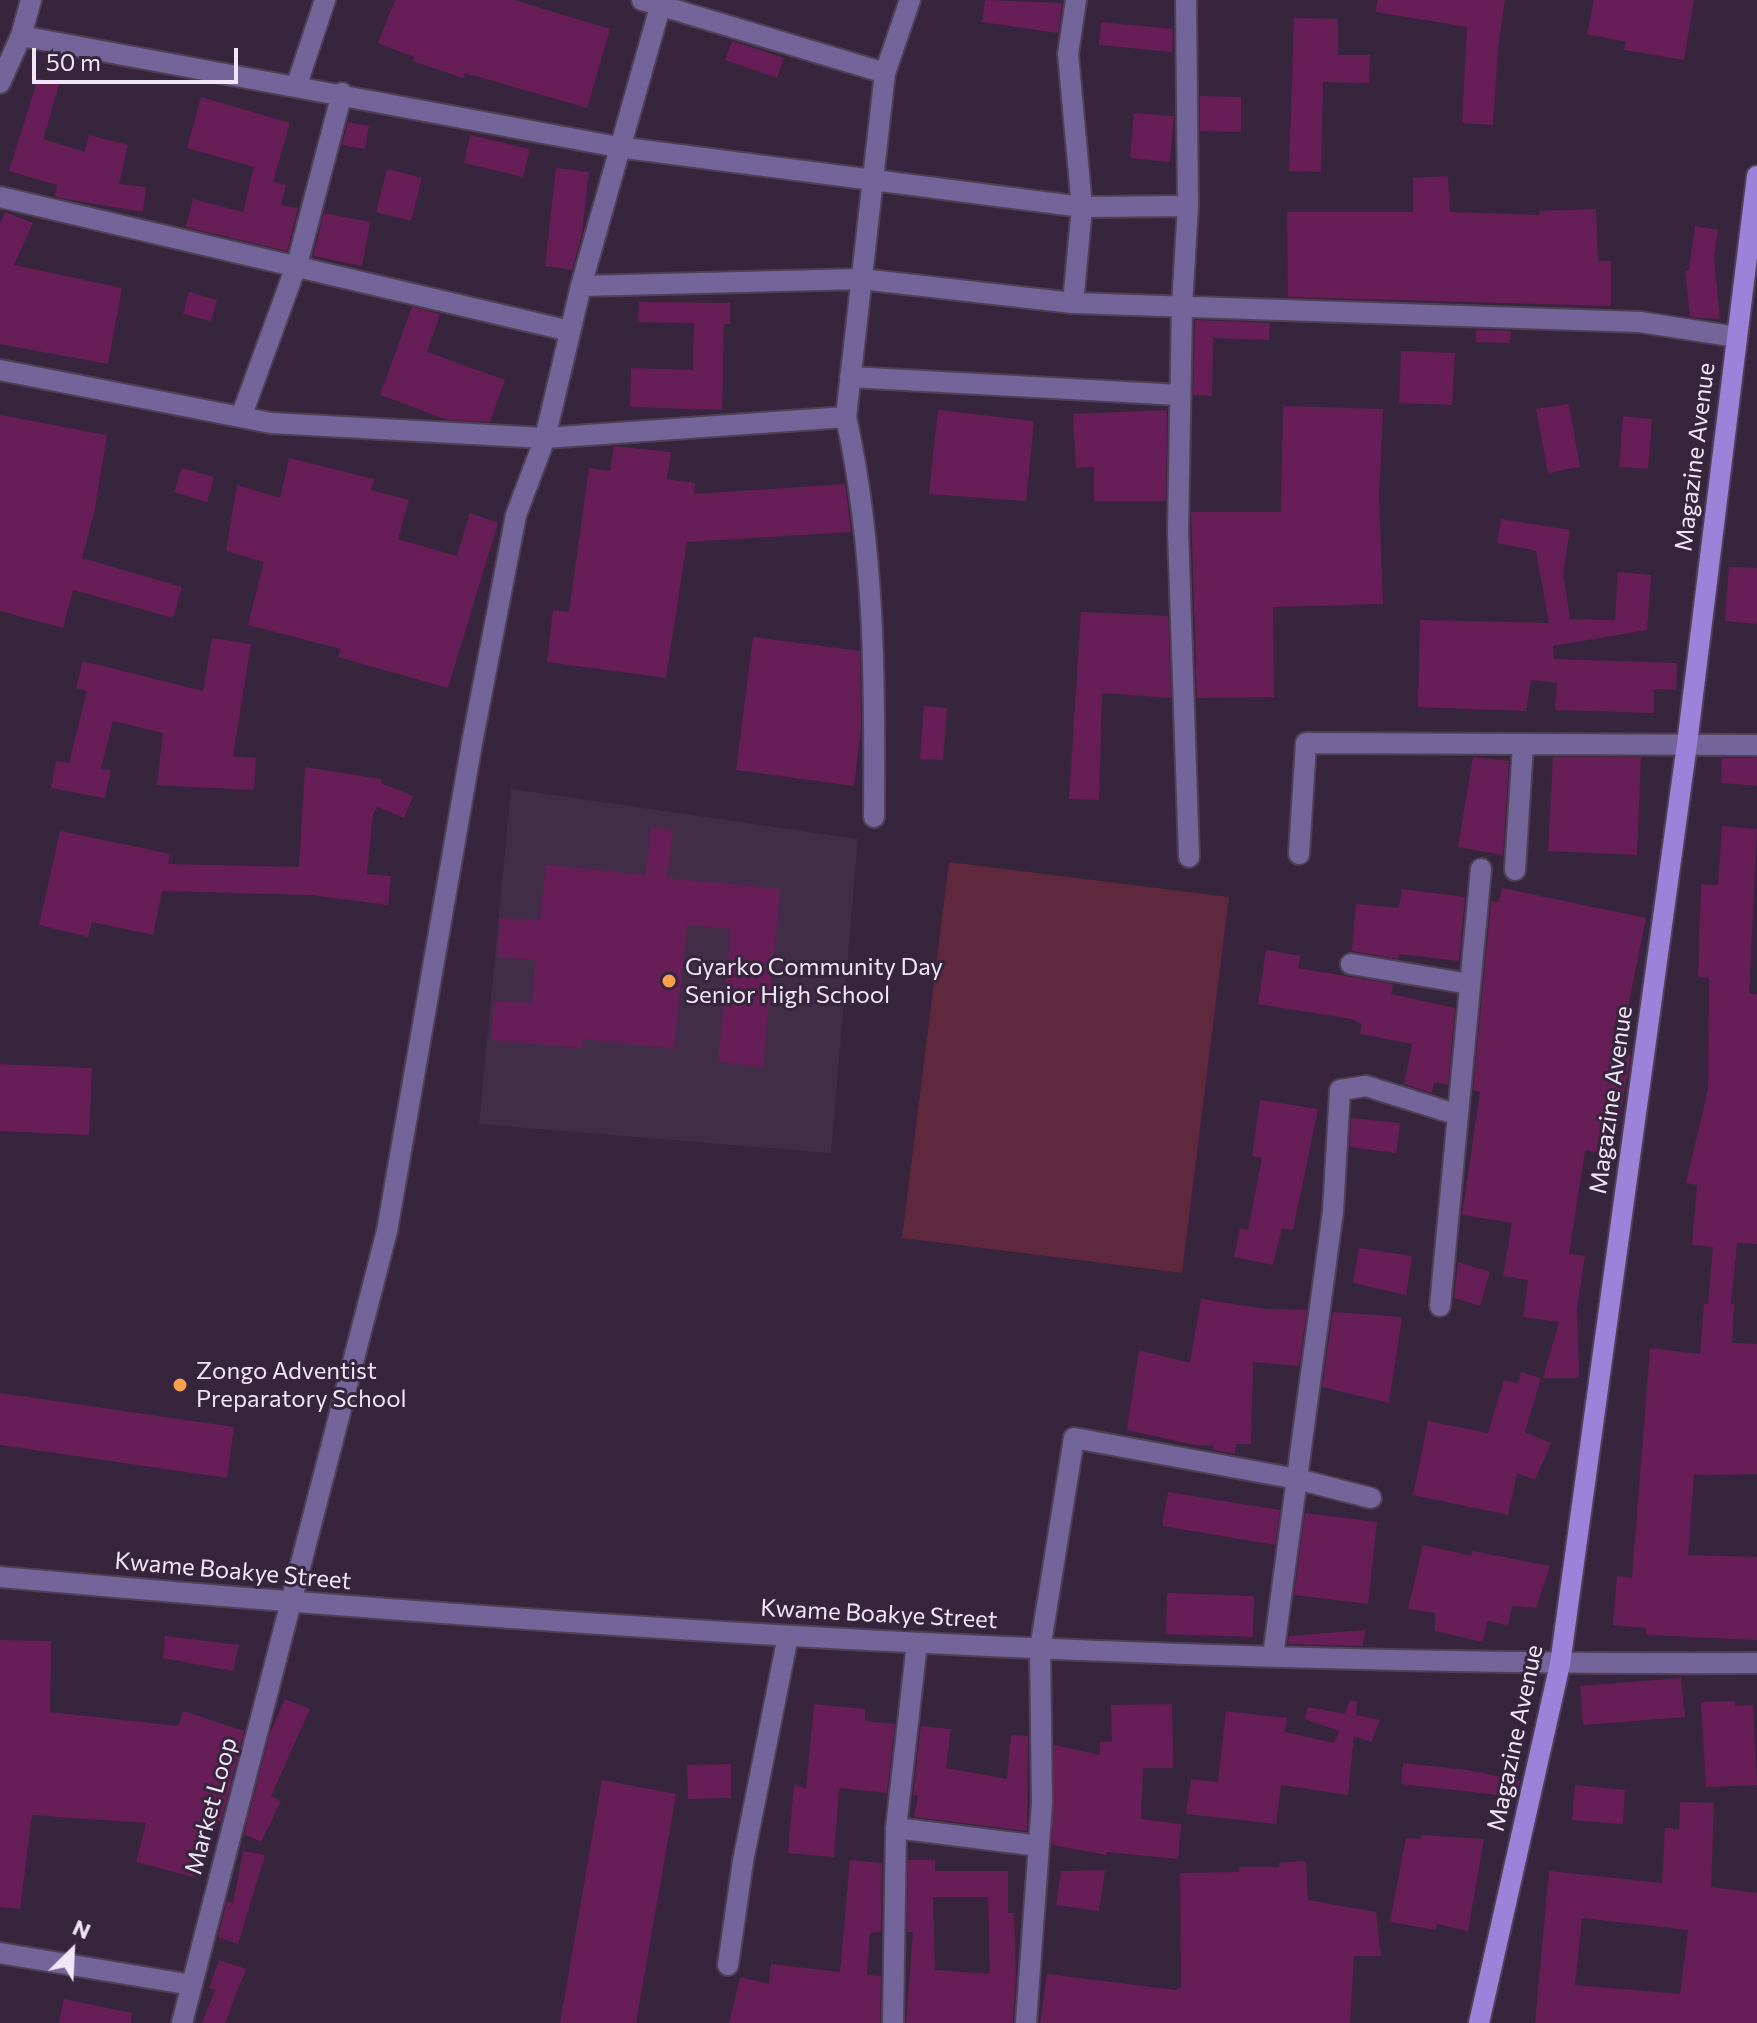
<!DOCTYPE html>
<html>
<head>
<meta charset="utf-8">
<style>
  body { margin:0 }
  #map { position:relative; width:1757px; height:2023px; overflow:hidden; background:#36253c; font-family:Commissioner,sans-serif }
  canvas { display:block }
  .north { position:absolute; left:32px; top:1911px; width:80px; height:80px; -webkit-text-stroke:6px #36253c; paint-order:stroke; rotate:24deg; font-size:22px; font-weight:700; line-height:32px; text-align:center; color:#f1e6f5 }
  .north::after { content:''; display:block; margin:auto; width:28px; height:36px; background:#f1e6f5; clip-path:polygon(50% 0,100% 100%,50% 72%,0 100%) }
  .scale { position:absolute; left:32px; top:48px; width:206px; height:36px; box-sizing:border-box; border:4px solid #f1e6f5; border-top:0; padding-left:10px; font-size:24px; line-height:28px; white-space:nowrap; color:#f1e6f5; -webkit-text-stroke:6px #36253c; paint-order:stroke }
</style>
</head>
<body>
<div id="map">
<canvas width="1757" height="2023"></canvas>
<div class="north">N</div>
<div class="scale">50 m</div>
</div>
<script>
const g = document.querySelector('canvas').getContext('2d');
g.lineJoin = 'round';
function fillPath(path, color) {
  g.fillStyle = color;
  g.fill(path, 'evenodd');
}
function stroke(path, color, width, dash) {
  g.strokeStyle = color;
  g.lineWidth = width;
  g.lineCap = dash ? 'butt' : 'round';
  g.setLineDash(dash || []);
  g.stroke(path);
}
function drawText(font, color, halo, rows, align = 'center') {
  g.font = font + ' Commissioner,sans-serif';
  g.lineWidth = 6;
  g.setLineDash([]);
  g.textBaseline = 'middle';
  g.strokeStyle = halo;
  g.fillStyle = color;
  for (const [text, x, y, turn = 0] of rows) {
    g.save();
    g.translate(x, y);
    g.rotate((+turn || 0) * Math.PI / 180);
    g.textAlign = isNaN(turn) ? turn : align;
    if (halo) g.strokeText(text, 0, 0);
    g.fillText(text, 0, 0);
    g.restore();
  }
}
fillPath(new Path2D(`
  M 511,789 L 858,839 L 831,1153 L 479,1124 Z`), '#422d49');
fillPath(new Path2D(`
  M 949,862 L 1229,897 L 1182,1273 L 902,1238 Z`), '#5f283d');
fillPath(new Path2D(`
  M 395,0 L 514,0 L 610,29 L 587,108 L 465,73 L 463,78 L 413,61 L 414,57 L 378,43 Z
  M 985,0 L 1062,3 L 1058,33 L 982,22 Z
  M 1377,0 L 1505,0 L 1498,49 L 1493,125 L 1462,123 L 1467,27 L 1376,12 Z
  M 1594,0 L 1694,0 L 1684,60 L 1624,50 L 1626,42 L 1587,34 Z
  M 1294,18 L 1338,19 L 1338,55 L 1370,55 L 1369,83 L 1323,82 L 1321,172 L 1289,171 Z
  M 1101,22 L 1173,29 L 1172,52 L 1099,45 Z
  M 732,41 L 784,58 L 777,78 L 725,60 Z
  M 38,78 L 59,85 L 43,139 L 85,152 L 89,135 L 128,145 L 119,184 L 146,187 L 143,212 L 55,197 L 57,185 L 9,171 Z
  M 1200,96 L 1241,97 L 1241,132 L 1200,131 Z
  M 201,97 L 290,123 L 273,182 L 286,185 L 281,205 L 298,208 L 287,251 L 186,227 L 193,199 L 243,212 L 254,167 L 187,148 Z
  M 1134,113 L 1174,116 L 1170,162 L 1130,158 Z
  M 348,122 L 369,126 L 365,149 L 342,145 Z
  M 470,135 L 530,149 L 523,177 L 464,163 Z
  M 556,168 L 589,172 L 582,233 L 572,270 L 545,266 Z
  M 387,169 L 422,178 L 411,221 L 376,212 Z
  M 1448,176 L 1450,212 L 1540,215 L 1539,211 L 1596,209 L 1598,261 L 1611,261 L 1611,306 L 1288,297 L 1287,212 L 1413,212 L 1413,178 Z
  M 5,212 L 33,223 L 14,265 L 122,288 L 108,364 L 0,344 L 0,223 Z
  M 324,213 L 370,222 L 362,266 L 313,256 Z
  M 1695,226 L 1718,230 L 1714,257 L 1720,319 L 1690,317 L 1685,270 L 1689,270 Z
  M 189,292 L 217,300 L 211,321 L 183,314 Z
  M 639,302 L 730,303 L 730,324 L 724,324 L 722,410 L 630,407 L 631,368 L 693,370 L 694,323 L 638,322 Z
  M 412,307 L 440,314 L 427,352 L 505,380 L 490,422 L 448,420 L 380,395 Z
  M 1195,320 L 1270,323 L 1269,340 L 1213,338 L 1212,396 L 1193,395 Z
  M 1476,330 L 1511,331 L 1510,343 L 1476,342 Z
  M 1401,351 L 1455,353 L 1452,405 L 1399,403 Z
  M 1569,404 L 1580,467 L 1548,473 L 1536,409 Z
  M 1283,406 L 1383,409 L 1379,499 L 1383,604 L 1273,607 L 1274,697 L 1197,698 L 1191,512 L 1281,512 Z
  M 938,410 L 1034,421 L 1026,501 L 929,494 Z
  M 1167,410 L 1166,501 L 1094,501 L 1094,467 L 1076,468 L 1073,414 Z
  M 0,415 L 107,435 L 94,513 L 82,558 L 182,587 L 173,618 L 73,590 L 63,628 L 0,611 Z
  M 1623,416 L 1652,419 L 1648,469 L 1619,467 Z
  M 614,446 L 671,452 L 667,479 L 695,483 L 694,494 L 845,484 L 851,532 L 687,542 L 666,678 L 547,662 L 553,610 L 569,612 L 589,468 L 610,471 Z
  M 289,458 L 374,479 L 371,490 L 409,500 L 398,539 L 457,556 L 470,513 L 498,523 L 448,688 L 338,657 L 341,649 L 248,625 L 264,562 L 226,551 L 237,485 L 280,498 Z
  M 182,468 L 214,477 L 207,502 L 174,492 Z
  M 1501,519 L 1570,530 L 1563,573 L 1570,619 L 1615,620 L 1618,572 L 1651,575 L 1647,630 L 1553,646 L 1554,659 L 1677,663 L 1676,690 L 1654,689 L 1654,713 L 1555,710 L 1557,683 L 1531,680 L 1526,711 L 1418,707 L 1420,620 L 1549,623 L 1536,551 L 1497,543 Z
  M 1729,567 L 1757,568 L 1757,624 L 1725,621 Z
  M 1081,612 L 1168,616 L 1171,698 L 1102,693 L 1099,800 L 1069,799 Z
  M 753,637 L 860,651 L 861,727 L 854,786 L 736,770 Z
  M 212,638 L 251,644 L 233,756 L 256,758 L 254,790 L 157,785 L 163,733 L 113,721 L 101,769 L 111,770 L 105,798 L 51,788 L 56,761 L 69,763 L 87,691 L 76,688 L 83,661 L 203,691 Z
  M 924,706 L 947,708 L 943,760 L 920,759 Z
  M 1473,757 L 1509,761 L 1503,855 L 1458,847 Z
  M 1553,757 L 1641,757 L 1637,855 L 1548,851 Z
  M 1722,758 L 1757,758 L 1757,786 L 1721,783 Z
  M 305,767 L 381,779 L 381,783 L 413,796 L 404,818 L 377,807 L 373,814 L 367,874 L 391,876 L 388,905 L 311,895 L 162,891 L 153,935 L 92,922 L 88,937 L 39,925 L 60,831 L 170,854 L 168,864 L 299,867 Z
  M 1722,826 L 1757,829 L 1749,994 L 1757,994 L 1757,1244 L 1737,1243 L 1731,1304 L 1734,1304 L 1732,1343 L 1757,1344 L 1757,1474 L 1694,1475 L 1688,1555 L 1757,1557 L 1757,1640 L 1646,1635 L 1646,1628 L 1613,1625 L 1617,1576 L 1632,1578 L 1650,1348 L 1700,1354 L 1704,1304 L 1708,1304 L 1713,1247 L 1692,1245 L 1697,1185 L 1686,1183 L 1708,1089 L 1709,978 L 1698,977 L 1701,884 L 1718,885 Z
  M 651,827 L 673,830 L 667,878 L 780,889 L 763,1067 L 718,1062 L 731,929 L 687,925 L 674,1049 L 583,1039 L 582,1048 L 491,1040 L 494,1001 L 532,1003 L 536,960 L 497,957 L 500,918 L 540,920 L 546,865 L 646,875 Z
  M 1502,888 L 1646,918 L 1619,1052 L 1631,1055 L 1613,1155 L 1585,1150 L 1569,1254 L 1585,1256 L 1577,1309 L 1579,1378 L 1543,1378 L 1559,1322 L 1523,1317 L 1528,1280 L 1503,1276 L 1512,1223 L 1462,1215 L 1480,1092 L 1473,1090 L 1491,901 L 1499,902 Z
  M 1402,889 L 1465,897 L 1459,961 L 1399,954 L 1398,959 L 1352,951 L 1356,904 L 1399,908 Z
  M 1266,950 L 1301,956 L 1298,968 L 1393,984 L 1391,994 L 1455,1008 L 1448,1085 L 1434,1082 L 1432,1093 L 1404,1084 L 1412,1044 L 1360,1034 L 1362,1024 L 1351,1019 L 1258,1004 Z
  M 0,1064 L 92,1068 L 89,1135 L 0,1131 Z
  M 1260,1100 L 1318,1109 L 1293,1230 L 1282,1228 L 1273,1265 L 1234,1257 L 1240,1228 L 1248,1230 L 1262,1158 L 1252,1156 Z
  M 1351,1118 L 1400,1123 L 1396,1153 L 1350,1147 Z
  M 1359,1248 L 1412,1256 L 1406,1295 L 1353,1283 Z
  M 1458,1262 L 1490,1272 L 1480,1306 L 1454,1298 Z
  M 1201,1299 L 1266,1309 L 1307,1310 L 1299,1366 L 1253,1362 L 1251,1444 L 1236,1444 L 1235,1454 L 1213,1450 L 1213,1446 L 1194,1445 L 1127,1430 L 1139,1350 L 1190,1363 Z
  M 1333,1312 L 1402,1317 L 1389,1403 L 1322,1387 Z
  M 1521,1372 L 1541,1378 L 1525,1432 L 1551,1443 L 1535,1480 L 1517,1473 L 1508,1515 L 1413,1495 L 1428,1421 L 1488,1433 L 1504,1380 L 1518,1384 Z
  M 0,1393 L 234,1427 L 227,1478 L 0,1445 Z
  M 1168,1492 L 1280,1510 L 1275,1545 L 1162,1526 Z
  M 1305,1513 L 1377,1522 L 1368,1604 L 1294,1595 Z
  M 1423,1545 L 1471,1556 L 1472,1551 L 1550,1566 L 1536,1608 L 1512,1606 L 1508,1625 L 1487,1621 L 1483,1642 L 1435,1631 L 1435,1613 L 1408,1609 Z
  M 1167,1593 L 1254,1596 L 1253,1637 L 1166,1634 Z
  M 1365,1630 L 1363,1646 L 1288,1644 L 1289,1636 Z
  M 165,1636 L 239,1645 L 233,1671 L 163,1658 Z
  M 0,1640 L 51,1641 L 50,1712 L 178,1726 L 183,1711 L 244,1731 L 221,1822 L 208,1816 L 193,1877 L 136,1862 L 146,1823 L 32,1815 L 20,1909 L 0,1907 Z
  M 1681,1678 L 1685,1717 L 1583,1725 L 1580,1686 Z
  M 285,1699 L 310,1709 L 271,1796 L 281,1801 L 261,1842 L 244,1834 L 270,1733 Z
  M 1350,1700 L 1357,1702 L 1356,1715 L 1380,1720 L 1371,1742 L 1354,1736 L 1348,1795 L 1281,1785 L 1276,1824 L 1186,1814 L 1191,1779 L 1218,1782 L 1226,1711 L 1287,1718 L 1285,1732 L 1334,1743 L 1339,1731 L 1305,1719 L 1308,1707 L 1345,1714 Z
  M 1735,1701 L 1735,1706 L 1753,1705 L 1757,1785 L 1706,1787 L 1701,1702 Z
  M 814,1704 L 865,1709 L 865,1721 L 895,1724 L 887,1793 L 839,1788 L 834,1857 L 788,1853 L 794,1784 L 806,1789 Z
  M 1172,1704 L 1173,1768 L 1143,1768 L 1141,1819 L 1181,1824 L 1178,1859 L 1107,1852 L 1107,1855 L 1052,1845 L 1054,1745 L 1100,1755 L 1100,1742 L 1112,1742 L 1111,1705 Z
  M 921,1726 L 951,1729 L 946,1768 L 1007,1779 L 1011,1735 L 1028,1736 L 1027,1831 L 914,1817 L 918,1796 L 913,1795 Z
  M 1403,1763 L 1468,1770 L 1520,1781 L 1517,1797 L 1401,1784 Z
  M 731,1764 L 731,1798 L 688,1799 L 687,1765 Z
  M 602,1780 L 676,1794 L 636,2023 L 560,2023 Z
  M 1575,1785 L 1625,1790 L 1623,1824 L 1572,1820 Z
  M 1680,1802 L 1714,1803 L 1711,1887 L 1757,1893 L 1757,2023 L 1535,2023 L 1549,1871 L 1662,1883 L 1665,1828 L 1679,1829 ZM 1582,1918 L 1688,1930 L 1680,1994 L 1575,1985 Z
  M 1421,1835 L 1484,1839 L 1468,1931 L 1437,1924 L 1436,1930 L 1390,1922 L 1406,1838 L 1420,1839 Z
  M 243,1851 L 265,1855 L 238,1944 L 218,1937 L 227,1901 L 233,1904 Z
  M 850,1860 L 882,1863 L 881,1932 L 870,1933 L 867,1975 L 881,1976 L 880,2023 L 729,2023 L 740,1977 L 769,1984 L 771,1964 L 840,1972 Z
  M 908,1860 L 935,1860 L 935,1871 L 1008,1871 L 1008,1913 L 1014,1913 L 1016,1976 L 1013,2023 L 906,2023 L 913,1932 L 907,1932 ZM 933,1897 L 988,1897 L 990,1974 L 935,1970 Z
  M 1306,1861 L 1308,1900 L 1376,1912 L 1381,1956 L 1354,1956 L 1350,2023 L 1040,2023 L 1047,1974 L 1176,1990 L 1181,1987 L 1180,1873 L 1239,1872 L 1239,1867 L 1279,1867 L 1279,1863 Z
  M 1105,1870 L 1099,1911 L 1056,1905 L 1061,1871 Z
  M 219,1960 L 246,1969 L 225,2023 L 202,2023 L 215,1990 L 209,1988 Z
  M 64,1999 L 132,2013 L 131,2023 L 59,2023 Z`), '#671e57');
const street = new Path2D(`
  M 642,0 L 885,73
  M 1186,0 L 1188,206 L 1182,306 L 1178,531 L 1189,857
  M 21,36 L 618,147 L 1082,207 L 1188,206
  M 0,83 L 21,36 L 31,0
  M 296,87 L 325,0
  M 0,197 L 570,331
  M 581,286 L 861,279 L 1073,303 L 1640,322 L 1737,337
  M 1073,303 L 1082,207 L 1068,54 L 1076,0
  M 0,370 L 271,423 L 545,438 L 846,417 C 875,549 875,682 874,817
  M 850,377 L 1180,395
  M 241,417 L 298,261 L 342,93
  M 846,417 L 885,73 L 910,0
  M 1299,854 L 1306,743 L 1757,745
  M 1515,870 L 1523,745
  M 1351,964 L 1470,984
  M 1440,1306 L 1481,869
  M 0,1577 C 584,1629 1170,1666 1757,1663
  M 1273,1656 L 1333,1211 L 1340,1090 L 1366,1086 L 1458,1115
  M 896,1828 L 1039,1846
  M 0,1953 L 192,1985
  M 728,1965 L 743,1861 L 788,1636
  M 182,2023 L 387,1231 L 472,743 L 516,515 L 545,438 L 581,286 L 662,0
  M 893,2023 L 896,1828 L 917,1643
  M 1026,2023 L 1042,1803 L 1040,1649 L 1074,1438 L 1297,1479 L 1371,1498`);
const secondary = new Path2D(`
  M 1479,2023 L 1560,1664 L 1687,744 L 1757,176`);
stroke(street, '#504056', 24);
stroke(secondary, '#504056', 24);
stroke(street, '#73649a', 20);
stroke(secondary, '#9c82d8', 20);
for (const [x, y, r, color] of [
  [669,981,8,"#fa9f4e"],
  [180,1385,8,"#fa9f4e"]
]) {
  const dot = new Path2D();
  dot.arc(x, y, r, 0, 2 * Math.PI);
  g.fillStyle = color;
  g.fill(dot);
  stroke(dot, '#36253c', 3);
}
drawText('24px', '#f1e6f5', '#36253c', [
  ["Magazine Avenue",1695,457,-83],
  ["Magazine Avenue",1611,1100,-82],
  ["Kwame Boakye Street",233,1571,5],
  ["Kwame Boakye Street",879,1614,3],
  ["Magazine Avenue",1515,1738,-78],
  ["Market Loop",211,1806,-75]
]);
drawText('24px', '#f1e6f5', '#36253c', [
  ["Gyarko Community Day",685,967],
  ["Senior High School",685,995],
  ["Zongo Adventist",196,1371],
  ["Preparatory School",196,1399]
], 'left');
</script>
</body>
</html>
